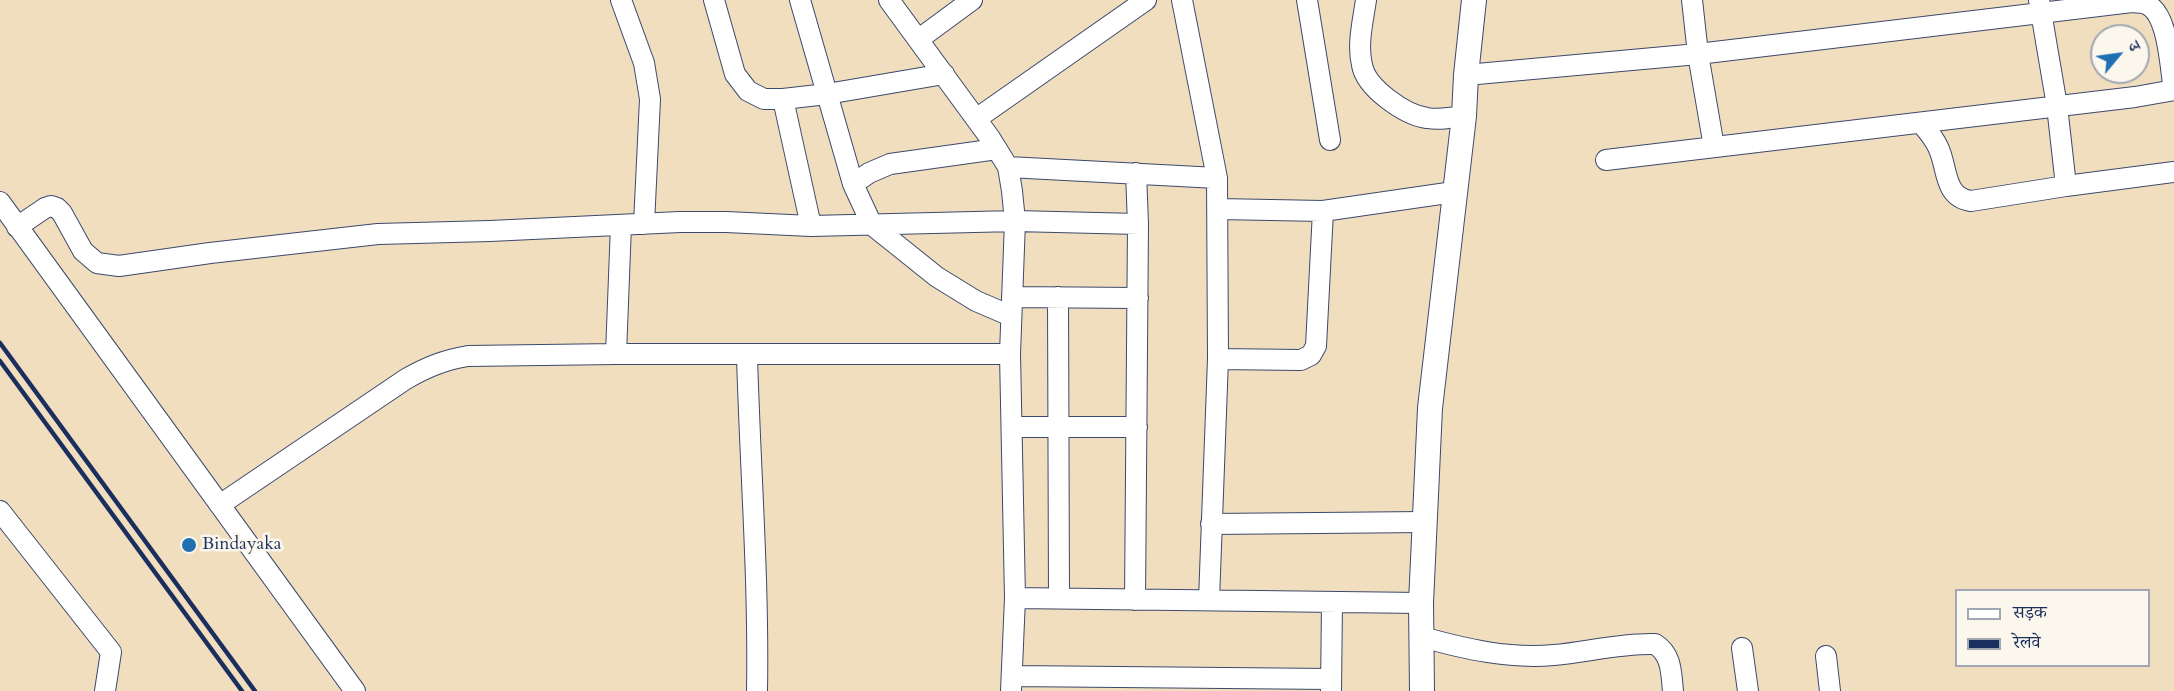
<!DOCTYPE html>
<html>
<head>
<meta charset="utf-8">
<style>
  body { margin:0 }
  #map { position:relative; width:2174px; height:691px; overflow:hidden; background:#f1debe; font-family:Cardo,"Noto Serif Devanagari",serif }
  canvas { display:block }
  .legend { position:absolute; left:1955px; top:589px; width:195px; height:78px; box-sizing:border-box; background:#fbf7ec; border:2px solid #a1a7b3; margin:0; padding:8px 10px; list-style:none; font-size:18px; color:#1b2f5e }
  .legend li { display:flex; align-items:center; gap:12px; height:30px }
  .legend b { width:30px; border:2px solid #a1a7b3 }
  .north { position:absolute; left:2090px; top:24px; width:60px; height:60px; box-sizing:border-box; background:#fbf7ec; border:2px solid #a1a7b3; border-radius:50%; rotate:61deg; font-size:16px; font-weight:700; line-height:24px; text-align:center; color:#1b2f5e }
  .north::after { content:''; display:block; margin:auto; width:21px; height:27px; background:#1f6fb2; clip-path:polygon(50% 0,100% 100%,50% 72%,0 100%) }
</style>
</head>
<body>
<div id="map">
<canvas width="2174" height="691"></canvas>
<ul class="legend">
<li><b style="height:8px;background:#fff"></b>सड़क</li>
<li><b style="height:8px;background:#1b2f5e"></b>रेलवे</li>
</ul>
<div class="north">उ</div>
</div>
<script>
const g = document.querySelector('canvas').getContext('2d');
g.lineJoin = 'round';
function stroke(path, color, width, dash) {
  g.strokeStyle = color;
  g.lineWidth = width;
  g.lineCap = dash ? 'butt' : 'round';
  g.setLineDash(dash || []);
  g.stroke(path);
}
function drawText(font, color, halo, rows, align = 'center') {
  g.font = font + ' Cardo,serif';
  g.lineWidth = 5;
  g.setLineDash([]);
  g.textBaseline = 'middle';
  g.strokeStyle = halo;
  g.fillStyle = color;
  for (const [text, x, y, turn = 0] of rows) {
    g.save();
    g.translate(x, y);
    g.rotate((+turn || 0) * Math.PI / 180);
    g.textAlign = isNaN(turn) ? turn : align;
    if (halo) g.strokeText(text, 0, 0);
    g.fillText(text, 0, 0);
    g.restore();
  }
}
const minor = new Path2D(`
  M 621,0 L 644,63 L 650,99 L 644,224
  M 714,0 L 735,74 L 748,91 L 764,99 L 783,99 L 827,94 L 944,74
  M 800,0 L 853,184 L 872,225 L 937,277 L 976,301 L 1011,316
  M 889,0 L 990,138 L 1008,167 L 1012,191 L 1015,221 L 1010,354 L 1015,598
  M 1182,0 L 1217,178
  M 1307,0 L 1330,140
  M 1366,0 C 1363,21 1357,44 1362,65 C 1366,88 1405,115 1427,118 C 1439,120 1451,118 1464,116
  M 1692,0 L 1698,54 L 1714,147
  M 2039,0 L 2057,106 L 2066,186
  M 919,39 L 972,0
  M 1466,75 L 1698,54 L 2132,2 C 2136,3 2142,2 2146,4 C 2169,13 2170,69 2174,90
  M 783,99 L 811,226
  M 976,119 L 1146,0
  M 1921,123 C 1927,130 1934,138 1938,147 C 1948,167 1943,197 1971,201 L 2066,186 L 2174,172
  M 1606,160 L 2135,97 L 2174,90
  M 1008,167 L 1217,178 L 1218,359 L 1209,600
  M 853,184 L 869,173 L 890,164 L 997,149
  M 0,202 L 355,691
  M 1218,209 L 1323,211 L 1454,192
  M 17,227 L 45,208 L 51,206 L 57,208 L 62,213 L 83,251 L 97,263 L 119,266 L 210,253 L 378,234 L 490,231 L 680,222 L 726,222 L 811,226 L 1015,221 L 1138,224
  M 1012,297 L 1138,298
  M 1058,297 L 1059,598
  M 616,354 L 621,225
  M 747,355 C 750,467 759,579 757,691
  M 1218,359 L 1301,360 L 1311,355 L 1316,346 L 1323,211
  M 1012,427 L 1137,427
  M 221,504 L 406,379 C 427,367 444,360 468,356 L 616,354 L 1010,354
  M 0,511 L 111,652 L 105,691
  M 1211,524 L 1424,522
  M 1135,600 L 1138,224 L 1136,173
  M 1422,637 C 1465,649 1508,659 1554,655 C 1587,652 1621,643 1655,644 C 1672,655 1671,672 1673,691
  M 1742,648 L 1748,691
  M 1826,656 L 1830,691
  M 1012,676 L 1331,679
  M 1011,691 L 1015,598 L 1421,603
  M 1331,691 L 1332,602`);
const tertiary = new Path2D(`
  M 1422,691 L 1421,603 L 1430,408 L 1464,116 L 1466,75 L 1474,0`);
stroke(minor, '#3b496c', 22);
stroke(tertiary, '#3b496c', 26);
stroke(minor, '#fff', 20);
stroke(tertiary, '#fff', 24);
stroke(new Path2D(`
  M 0,343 L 255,691
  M 0,361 L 242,691`), '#1b2f5e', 4.5);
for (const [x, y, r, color] of [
  [189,545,8,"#1f6fb2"]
]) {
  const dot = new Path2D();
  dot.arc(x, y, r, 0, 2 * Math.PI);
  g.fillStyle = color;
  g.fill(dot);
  stroke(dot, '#fbf7ec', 2);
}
drawText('18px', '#1b2f5e', '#fbf7ec', [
  ["Bindayaka",202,545]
], 'left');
</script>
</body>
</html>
